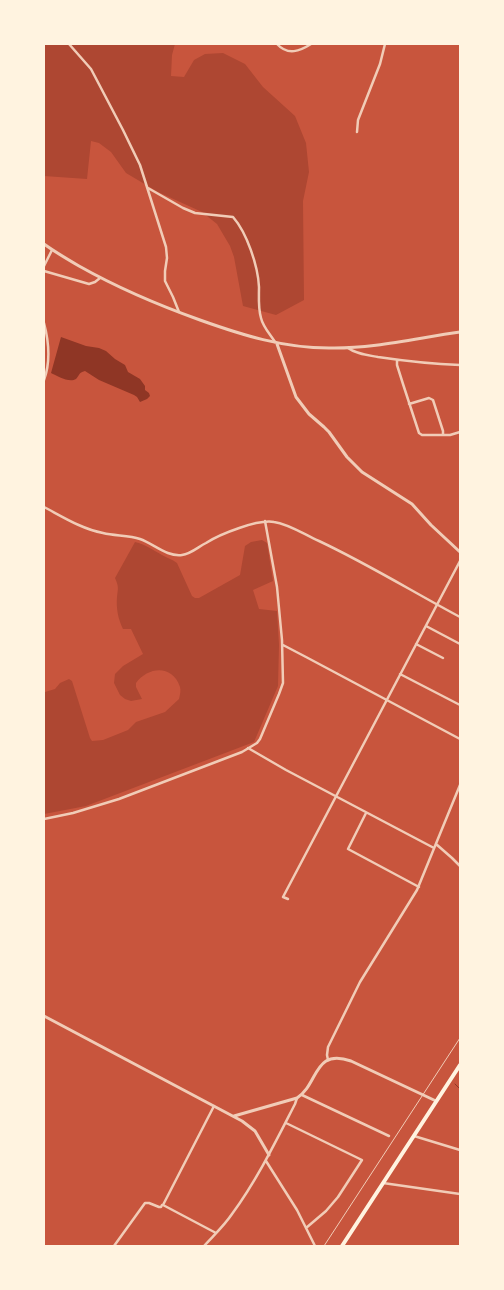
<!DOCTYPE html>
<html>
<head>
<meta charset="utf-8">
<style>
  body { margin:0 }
  #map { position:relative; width:504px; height:1290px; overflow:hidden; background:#c8553d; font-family:Manrope,sans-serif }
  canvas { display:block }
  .frame { position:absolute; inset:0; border:45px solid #fff3e0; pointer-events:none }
</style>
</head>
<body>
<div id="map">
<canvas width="504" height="1290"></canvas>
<div class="frame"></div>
</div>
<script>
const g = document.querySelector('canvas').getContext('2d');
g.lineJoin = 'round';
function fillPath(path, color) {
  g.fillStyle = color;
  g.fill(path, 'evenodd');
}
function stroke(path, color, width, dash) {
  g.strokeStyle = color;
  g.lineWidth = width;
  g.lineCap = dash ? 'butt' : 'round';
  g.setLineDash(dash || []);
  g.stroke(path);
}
fillPath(new Path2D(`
  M 44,44 L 175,44 L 172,55 L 171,76 L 184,77 L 194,60 L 205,54 L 223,53 L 245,64 L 263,87 L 295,116 L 306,143 L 309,172 L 303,201 L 304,300 L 276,315 L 243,306 L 234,257 L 230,246 L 217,224 L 202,212 L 158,192 L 126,173 L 111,152 L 99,143 L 91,141 L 87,179 L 44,176 Z
  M 262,540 L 267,543 L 273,581 L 253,590 L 259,609 L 277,611 L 279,645 L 278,686 L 254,742 L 86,806 L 44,814 L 44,690 L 45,692 L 55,689 L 60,683 L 69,679 L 72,681 L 90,738 L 92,741 L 103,740 L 128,730 L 136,722 L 165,712 L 179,699 C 180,695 181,690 180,687 C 172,664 148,667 136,683 L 136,687 L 142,699 L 131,701 L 125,699 L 120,695 L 114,683 L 115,674 L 123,666 L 143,654 L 131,629 L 123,629 C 118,619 116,608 117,597 C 118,588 119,587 115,578 L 135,542 C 145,544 153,550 162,555 C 167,558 172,559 177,563 L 192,596 L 195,598 L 199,598 L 240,575 L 245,546 L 251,542 Z`), '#ae4732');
fillPath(new Path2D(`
  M 61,337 L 86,346 L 99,348 L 106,351 L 115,359 L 125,365 L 128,372 L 140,379 L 145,386 L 145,390 L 149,393 L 150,396 L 147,399 L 140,402 L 137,397 L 134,395 L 99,380 L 85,371 C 78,373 80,375 76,379 C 69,383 57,376 51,373 Z`), '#8f3625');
stroke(new Path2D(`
  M 455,1084 L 460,1089`), '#8f3625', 1);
stroke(new Path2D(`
  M 324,1246 L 460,1038`), '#f1ccb7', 1);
stroke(new Path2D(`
  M 69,44 L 91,69 L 123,130 L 140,165 L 166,247 L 167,258 L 165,271 L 165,281 L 173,297 L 179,312
  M 277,44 C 288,56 300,51 311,44
  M 357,132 L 358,120 L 380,64 L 385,44
  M 148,188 L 183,208 L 195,213 L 233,217 C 247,233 258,266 259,287 C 259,297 258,308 261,318 C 263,327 270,334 275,342
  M 44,266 L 52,250
  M 44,271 L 89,284 L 95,282 L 100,278
  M 44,323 C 49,342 51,361 44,380
  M 348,348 C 356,354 367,355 378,357 C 405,361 433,364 460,365
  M 397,360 L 397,365 L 403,384 L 419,433 L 422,435 L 450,435 L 460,432
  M 409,404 L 429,398 L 433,400 L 443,431 L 443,435
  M 44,507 C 63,517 82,529 103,533 C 115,536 129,535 140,539 C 154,544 167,557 182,555 C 191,554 198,547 206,543 C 220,534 258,519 274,522 C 289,524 305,535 319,541 C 368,564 413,592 460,617
  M 426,626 L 460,644
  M 416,644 L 443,658
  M 283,645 L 306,657 L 460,739
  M 400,674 L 460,705
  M 248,748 L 286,770 L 434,848
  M 366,813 L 348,849 L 419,887
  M 44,819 L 73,813 L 119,799 L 242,752 L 257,743 L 260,739 L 279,694 L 283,683 L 282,640 L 277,587 L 265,521
  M 436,844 L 452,858 L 460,866
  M 288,899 L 283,897 L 460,561
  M 328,1060 L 327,1055 L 328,1047 L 360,982 L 417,890 L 460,785
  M 302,1095 L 389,1136
  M 214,1106 L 163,1205 L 216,1233
  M 286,1123 L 362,1160 L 338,1197 L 326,1211 L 306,1228
  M 414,1136 L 460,1150
  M 266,1161 L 297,1210 L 315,1246
  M 383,1183 L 460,1194
  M 114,1246 L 145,1203 L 149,1203 L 159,1207 L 161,1207 L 162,1205
  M 204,1246 C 213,1236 224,1226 232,1214 C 257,1180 276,1141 295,1104 L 297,1098`), '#f1ccb7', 2.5);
stroke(new Path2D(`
  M 44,244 C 55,252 67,259 79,266 C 118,288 158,305 200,320 C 242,335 283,348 329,348 C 373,349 417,338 460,332
  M 277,344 L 296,397 L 309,414 L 324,427 L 329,432 L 347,457 L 362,472 L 412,504 L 431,525 L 460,552
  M 44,1016 L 242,1121 L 255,1131 L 269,1155
  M 234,1116 L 297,1098 C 319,1084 313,1048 351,1061 L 436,1101`), '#f1ccb7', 3);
stroke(new Path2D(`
  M 342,1246 L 460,1065`), '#fff3e0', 4);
</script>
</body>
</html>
